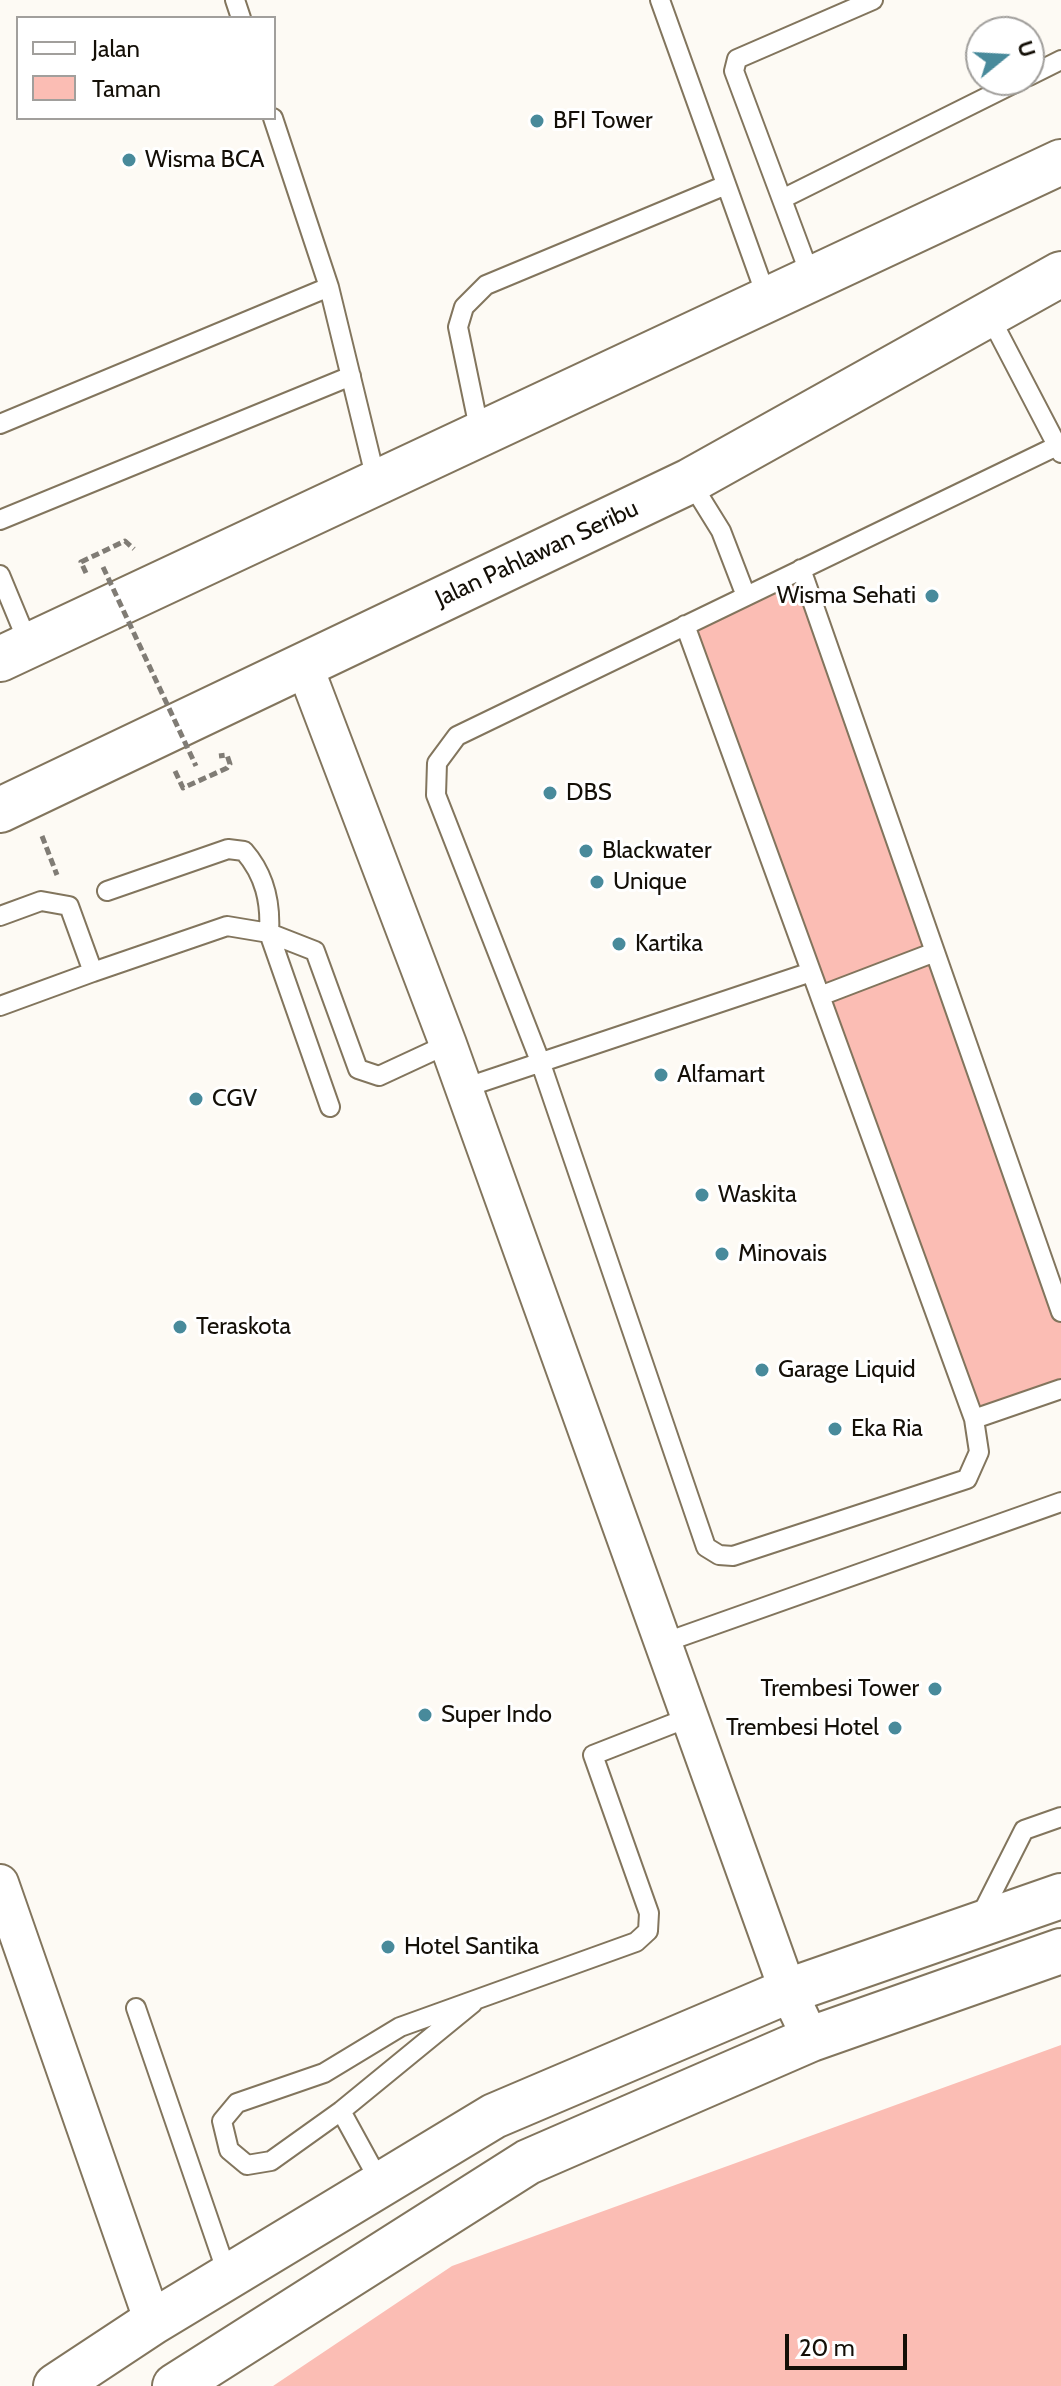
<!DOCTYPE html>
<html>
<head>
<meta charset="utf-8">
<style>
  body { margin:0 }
  #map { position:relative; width:1061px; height:2386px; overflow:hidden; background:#fdfaf4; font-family:Cabin,sans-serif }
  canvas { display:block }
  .legend { position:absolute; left:16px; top:16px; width:260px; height:104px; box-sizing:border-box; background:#fff; border:2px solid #a19f9c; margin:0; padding:10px 14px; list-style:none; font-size:24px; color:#140f07 }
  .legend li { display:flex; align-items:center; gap:16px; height:40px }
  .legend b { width:40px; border:2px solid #a19f9c }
  .north { position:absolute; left:965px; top:16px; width:80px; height:80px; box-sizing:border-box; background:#fff; border:2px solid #a19f9c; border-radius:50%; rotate:72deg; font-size:22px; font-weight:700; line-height:32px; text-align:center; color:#140f07 }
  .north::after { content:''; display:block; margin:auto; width:28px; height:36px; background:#488a9b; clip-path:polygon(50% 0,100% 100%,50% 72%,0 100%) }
  .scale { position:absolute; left:785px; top:2334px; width:122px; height:36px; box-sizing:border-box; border:4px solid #140f07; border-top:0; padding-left:10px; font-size:24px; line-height:28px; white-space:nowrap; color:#140f07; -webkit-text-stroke:6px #fff; paint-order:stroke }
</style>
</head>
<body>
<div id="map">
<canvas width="1061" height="2386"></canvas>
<ul class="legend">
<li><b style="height:10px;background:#fff"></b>Jalan</li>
<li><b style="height:22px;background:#fbbdb4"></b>Taman</li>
</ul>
<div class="north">U</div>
<div class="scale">20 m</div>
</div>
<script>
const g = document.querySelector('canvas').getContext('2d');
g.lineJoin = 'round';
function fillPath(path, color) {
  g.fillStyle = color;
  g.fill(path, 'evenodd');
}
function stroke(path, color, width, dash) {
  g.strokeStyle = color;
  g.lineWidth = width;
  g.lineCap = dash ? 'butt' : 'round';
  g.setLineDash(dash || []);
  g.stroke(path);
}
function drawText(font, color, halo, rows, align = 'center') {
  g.font = font + ' Cabin,sans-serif';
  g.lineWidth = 6;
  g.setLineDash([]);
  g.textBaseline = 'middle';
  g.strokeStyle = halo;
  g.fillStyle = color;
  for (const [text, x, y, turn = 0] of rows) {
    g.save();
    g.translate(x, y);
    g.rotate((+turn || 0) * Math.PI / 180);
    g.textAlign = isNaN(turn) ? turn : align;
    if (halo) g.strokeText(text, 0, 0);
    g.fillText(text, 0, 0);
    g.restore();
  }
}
fillPath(new Path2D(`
  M 801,569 L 1061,1312 L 1061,1389 L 974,1419 L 685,625 Z
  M 1061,2045 L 1061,2386 L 273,2386 L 452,2266 Z`), '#fbbdb4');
const lane = new Path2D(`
  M 235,0 L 241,18
  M 660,0 L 768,301
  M 1029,76 L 1061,60
  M 273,118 L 329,287 L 376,480
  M 782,199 L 1021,80
  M 812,280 L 734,71 L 737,59 L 873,0
  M 989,315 L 1061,453
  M 0,424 L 329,287
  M 480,433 L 458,327 L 464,307 L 486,285 L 726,185
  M 1061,444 L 457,736 L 437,763 L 436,795 L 540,1061 L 706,1547 L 719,1555 L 733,1556 L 967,1479 L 979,1452 L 974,1419 L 1061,1389
  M 690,481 L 721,531 L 746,596
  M 0,520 L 351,376
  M 801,569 L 1061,1312
  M 0,575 L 29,645
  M 685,625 L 974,1419
  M 107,891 L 228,849 L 244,851 C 265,875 271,902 269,933 L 330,1107
  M 0,916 L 41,901 L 69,906 L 93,972 L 227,926 L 269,933 L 315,951 L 358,1069 L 379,1076 L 448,1044
  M 820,996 L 935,952
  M 0,1006 L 93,972
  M 464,1088 L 811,972
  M 663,1643 L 1061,1502
  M 980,1917 L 1024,1830 L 1061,1817
  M 473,2003 L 341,2111 L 271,2161 L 247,2165 L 229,2150 L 222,2121 L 237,2103 L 324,2073 L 400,2027 L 636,1942 L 648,1931 L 649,1913 L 593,1755 L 690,1717
  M 136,2008 L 228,2276
  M 341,2111 L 381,2184`);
const street = new Path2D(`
  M 304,665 L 448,1044 L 788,1991 L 811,2039
  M 0,1883 L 153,2322`);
const secondary = new Path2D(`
  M 56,2386 L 153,2322 L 494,2116 L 788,1991 L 1061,1896
  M 175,2386 L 528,2162 L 811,2039 L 1061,1951`);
const primary = new Path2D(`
  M 0,659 L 1061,162
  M 0,810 L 690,481 L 1061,274`);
stroke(lane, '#82755d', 22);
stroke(street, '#82755d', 40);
stroke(secondary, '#82755d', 48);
stroke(primary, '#82755d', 48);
stroke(new Path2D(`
  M 86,573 L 81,562 L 125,541 L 134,549
  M 175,771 L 183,788 L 227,768 L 230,764 L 227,755 L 219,756
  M 42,836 L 57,875`), '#807c75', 5, [8, 4]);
stroke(lane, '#fff', 18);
stroke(street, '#fff', 36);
stroke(secondary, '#fff', 44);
stroke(primary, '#fff', 44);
stroke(new Path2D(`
  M 103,567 L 196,766`), '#807c75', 5, [8, 4]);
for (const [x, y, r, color] of [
  [537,121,8,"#488a9b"],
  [129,160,8,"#488a9b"],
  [932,596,8,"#488a9b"],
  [550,793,8,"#488a9b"],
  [586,851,8,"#488a9b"],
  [597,882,8,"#488a9b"],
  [619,944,8,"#488a9b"],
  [661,1075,8,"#488a9b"],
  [196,1099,8,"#488a9b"],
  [702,1195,8,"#488a9b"],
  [722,1254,8,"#488a9b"],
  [180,1327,8,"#488a9b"],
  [762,1370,8,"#488a9b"],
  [835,1429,8,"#488a9b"],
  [935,1689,8,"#488a9b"],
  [425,1715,8,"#488a9b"],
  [895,1728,8,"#488a9b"],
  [388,1947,8,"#488a9b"]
]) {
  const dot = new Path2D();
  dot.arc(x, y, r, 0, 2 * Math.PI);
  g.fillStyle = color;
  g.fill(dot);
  stroke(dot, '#fff', 3);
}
drawText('24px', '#140f07', '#fff', [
  ["BFI Tower",553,121],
  ["Wisma BCA",145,160],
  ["Wisma Sehati",916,596,"right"],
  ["DBS",566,793],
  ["Blackwater",602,851],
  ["Unique",613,882],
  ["Kartika",635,944],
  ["Alfamart",677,1075],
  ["CGV",212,1099],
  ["Waskita",718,1195],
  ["Minovais",738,1254],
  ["Teraskota",196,1327],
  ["Garage Liquid",778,1370],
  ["Eka Ria",851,1429],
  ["Trembesi Tower",919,1689,"right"],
  ["Super Indo",441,1715],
  ["Trembesi Hotel",879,1728,"right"],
  ["Hotel Santika",404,1947]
], 'left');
drawText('24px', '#140f07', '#fff', [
  ["Jalan Pahlawan Seribu",537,554,-25]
]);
</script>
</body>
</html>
